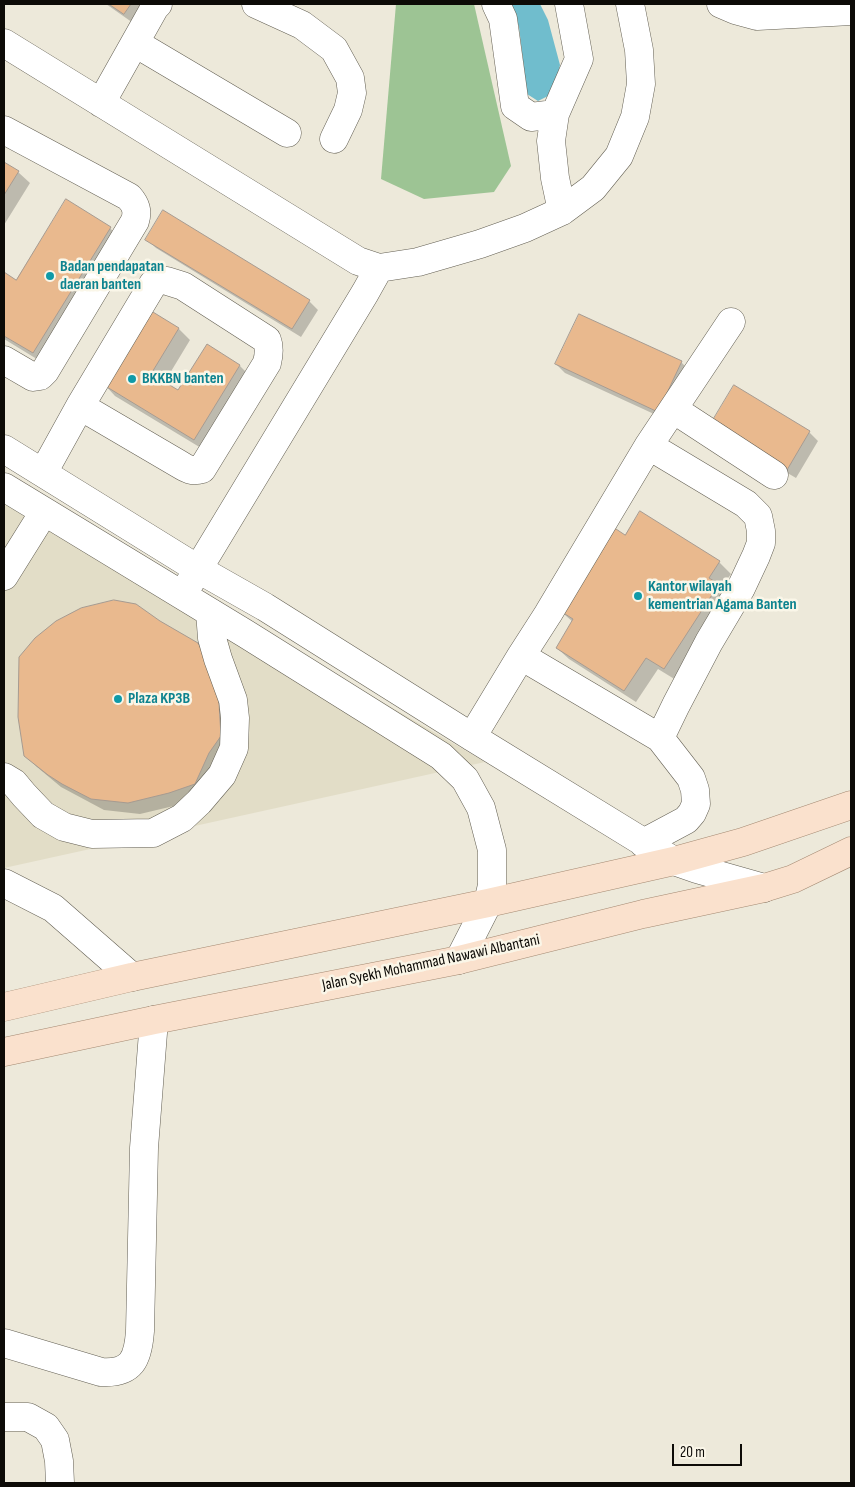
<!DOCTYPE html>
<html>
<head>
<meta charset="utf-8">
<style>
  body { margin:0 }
  #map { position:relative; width:855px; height:1487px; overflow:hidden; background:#ede9da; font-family:"Sofia Sans Condensed",sans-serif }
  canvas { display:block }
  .frame { position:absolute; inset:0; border:5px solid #0d0b07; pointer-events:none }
  .scale { position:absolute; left:672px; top:1444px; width:70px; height:22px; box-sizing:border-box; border:2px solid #0d0b07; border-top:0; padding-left:6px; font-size:15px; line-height:18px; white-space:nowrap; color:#0d0b07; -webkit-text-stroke:4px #faf6e8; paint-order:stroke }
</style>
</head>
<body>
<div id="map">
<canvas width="855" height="1487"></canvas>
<div class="frame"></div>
<div class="scale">20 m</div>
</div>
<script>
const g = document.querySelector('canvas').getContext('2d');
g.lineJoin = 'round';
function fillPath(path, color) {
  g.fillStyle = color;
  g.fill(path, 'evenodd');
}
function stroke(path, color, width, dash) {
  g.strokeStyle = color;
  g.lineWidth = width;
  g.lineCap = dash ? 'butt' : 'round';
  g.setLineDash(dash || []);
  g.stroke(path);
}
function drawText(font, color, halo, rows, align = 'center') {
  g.font = font + ' "Sofia Sans Condensed",sans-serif';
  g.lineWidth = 5;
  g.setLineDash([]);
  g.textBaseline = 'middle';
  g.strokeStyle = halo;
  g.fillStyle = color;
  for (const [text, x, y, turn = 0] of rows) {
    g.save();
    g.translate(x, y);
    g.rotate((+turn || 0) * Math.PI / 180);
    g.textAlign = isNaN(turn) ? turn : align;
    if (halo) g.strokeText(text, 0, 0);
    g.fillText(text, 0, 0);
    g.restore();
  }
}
fillPath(new Path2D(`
  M 4,481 L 485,762 L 4,868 Z`), '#e2ddc7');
fillPath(new Path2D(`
  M 396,4 L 474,4 L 511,166 L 494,192 L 424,199 L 381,179 Z`), '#9dc494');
fillPath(new Path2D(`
  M 511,4 L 540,4 L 548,20 L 560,65 L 554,93 L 538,101 L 527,94 L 519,27 Z`), '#70bdcd');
fillPath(new Path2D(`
  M 106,4 L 150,4 L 136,25 Z
  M 4,163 L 18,172 L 30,183 L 4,225 Z
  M 110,228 L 121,240 L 45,364 L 4,339 L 4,273 L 17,281 Z
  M 147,239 L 309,301 L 318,310 L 301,337 L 156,248 Z
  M 149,310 L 179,329 L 190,340 L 164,383 L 178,392 L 240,366 L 251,377 L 206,451 L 115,396 L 104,384 Z
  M 681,362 L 690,371 L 667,420 L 565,373 L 556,364 Z
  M 809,432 L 818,441 L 796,478 L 720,433 Z
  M 625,536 L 719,562 L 731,574 L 721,588 L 730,596 L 676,680 L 658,669 L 636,702 L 569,659 L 557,648 L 573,622 L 558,609 Z
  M 209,656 L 232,748 L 182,804 L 140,814 L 104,810 L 61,787 L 37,767 L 25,755 Z`), '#0003');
const building = new Path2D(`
  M 109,4 L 131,4 L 124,14 Z
  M 4,162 L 19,171 L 4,195 Z
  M 66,199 L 111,227 L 33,353 L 4,336 L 4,272 L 16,280 Z
  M 163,210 L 310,300 L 292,329 L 145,240 Z
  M 148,309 L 179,328 L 151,374 L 178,390 L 207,344 L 240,365 L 194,440 L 102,384 Z
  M 579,314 L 682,361 L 658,412 L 555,364 Z
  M 734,385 L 810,431 L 787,470 L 710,425 Z
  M 640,511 L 720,561 L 709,578 L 719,584 L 664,669 L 646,658 L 624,691 L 556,648 L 573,619 L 557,609 L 610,525 L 625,535 Z
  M 114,600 L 136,604 L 160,621 L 198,643 L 216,676 L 219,703 L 221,736 L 209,753 L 195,784 L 169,793 L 128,803 L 91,799 L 62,784 L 48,775 L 24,756 L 18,717 L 19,657 L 35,638 L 56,621 L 81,608 Z`);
fillPath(building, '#e9b98e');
stroke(building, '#a69b91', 1);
const minor = new Path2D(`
  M 256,4 L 302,25 L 334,49 L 350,78 L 352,93 L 348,110 L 334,139
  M 496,4 L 503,19 L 515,106 L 531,117 L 555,114
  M 721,4 L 735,10 L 757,16 L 851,11
  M 4,43 L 358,261 L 379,268 L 418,262 L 480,244 L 525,228 L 562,211 L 593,188 L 619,156 L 635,117 L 641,84 L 639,50 L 630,4
  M 135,43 L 287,133
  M 101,103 L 155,7 L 158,4
  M 4,130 L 129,197 C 136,205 138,211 135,221 L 45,371 L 40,376 L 33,377 L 4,360
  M 562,211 L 555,178 L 551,141 L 555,114 L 579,59 L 569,4
  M 160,280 L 167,281 L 183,286 L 267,340 C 270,348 269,355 267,363 L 202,469 C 192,472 187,469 179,464 L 80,406 L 153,284 Z
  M 673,409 L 774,475
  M 4,449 L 198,569 L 265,607 L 472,737 L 674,861 L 697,869 L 764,888
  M 43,473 L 80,406
  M 4,487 L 246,634 L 441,756 L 465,779 L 481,808 L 492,850 L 492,885 L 488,903 L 459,960
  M 4,576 L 44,512
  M 189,584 L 365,293 L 379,268
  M 472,737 L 521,656
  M 660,738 L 521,656 L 548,614 L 649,445 L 731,322
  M 4,777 L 14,783 L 24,795 L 43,815 L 64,827 L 92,834 L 153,833 L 182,818 L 199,802 L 222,775 L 234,748 L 235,718 L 233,700 L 218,659 L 212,638 L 210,612
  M 643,843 L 686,820 L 692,813 L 696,804 L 695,790 L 691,778 L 660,738 L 676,705 L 709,642 L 741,588 L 756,556 L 761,543 L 761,531 L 758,516 L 746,504 L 661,453 L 649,445
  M 4,883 L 53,908 L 132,977
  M 4,1343 L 101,1372 C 132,1374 138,1359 140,1331 L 144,1148 L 154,1020
  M 4,1417 L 28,1417 L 46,1427 L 55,1440 L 59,1461 L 60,1483`);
const major = new Path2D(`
  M 4,1007 L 132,977 L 488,903 L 674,861 L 743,842 L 851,805
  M 4,1052 L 154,1020 L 459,960 L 643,914 L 764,888 L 793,879 L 851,851`);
stroke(minor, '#635f53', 29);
stroke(major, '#a48972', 29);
stroke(minor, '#fff', 28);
stroke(major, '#fae1cd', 28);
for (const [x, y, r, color] of [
  [50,276,5,"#0f9aa8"],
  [132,379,5,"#0f9aa8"],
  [638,596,5,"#0f9aa8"],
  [118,699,5,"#0f9aa8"]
]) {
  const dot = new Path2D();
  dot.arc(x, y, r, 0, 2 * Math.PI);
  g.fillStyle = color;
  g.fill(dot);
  stroke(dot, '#faf6e8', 2);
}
drawText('bold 16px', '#0d838f', '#faf6e8', [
  ["Badan pendapatan",60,267],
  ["daeran banten",60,285],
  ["BKKBN banten",142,379],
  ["Kantor wilayah",648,587],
  ["kementrian Agama Banten",648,605],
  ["Plaza KP3B",128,699]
], 'left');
drawText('16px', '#0d0b07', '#faf6e8', [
  ["Jalan Syekh Mohammad Nawawi Albantani",431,963,-12]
]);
</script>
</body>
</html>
